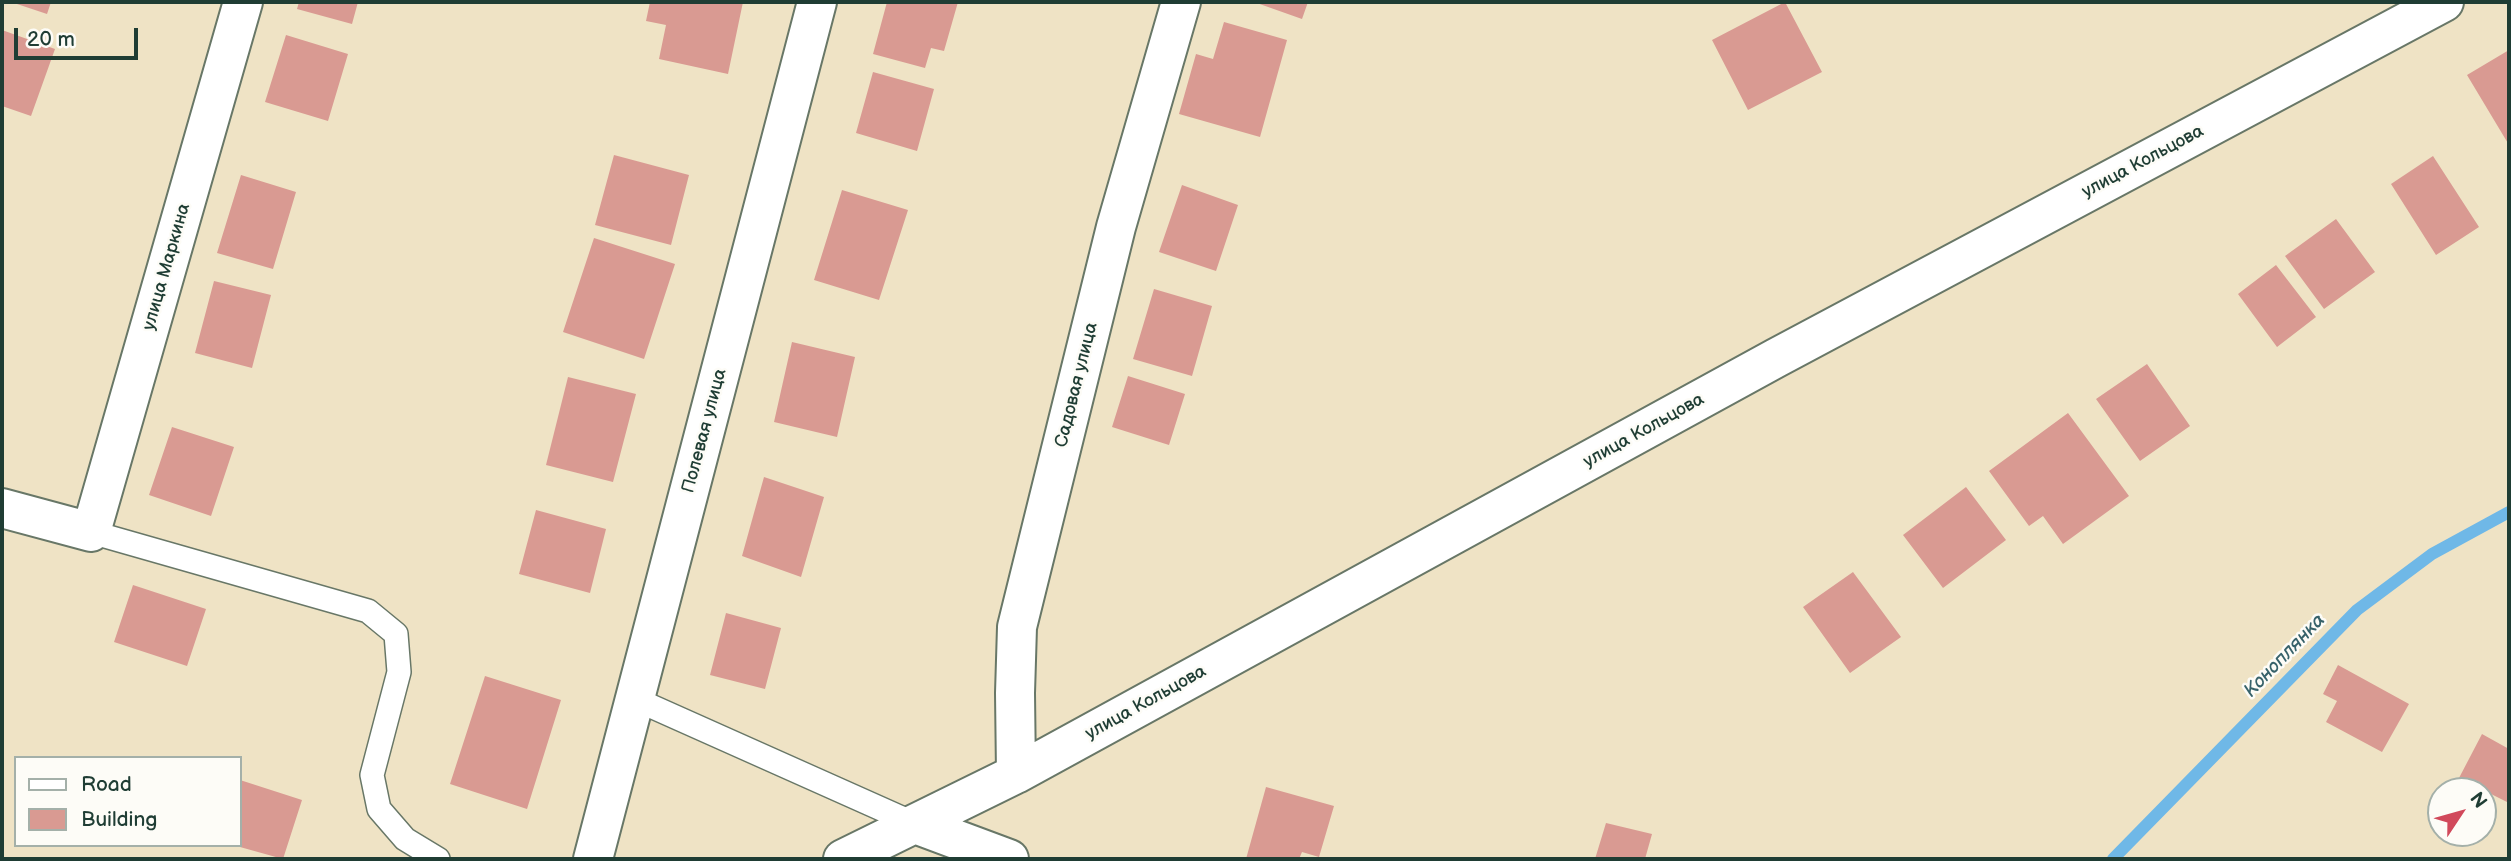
<!DOCTYPE html>
<html>
<head>
<meta charset="utf-8">
<style>
  body { margin:0 }
  #map { position:relative; width:2511px; height:861px; overflow:hidden; background:#efe3c5; font-family:"Balsamiq Sans",sans-serif }
  canvas { display:block }
  .frame { position:absolute; inset:0; border:4px solid #1f3d34; pointer-events:none }
  .legend { position:absolute; left:14px; top:756px; width:228px; height:91px; box-sizing:border-box; background:#fdfcf7; border:2px solid #a4b0a9; margin:0; padding:9px 12px; list-style:none; font-size:21px; color:#1f3d34 }
  .legend li { display:flex; align-items:center; gap:14px; height:35px }
  .legend b { width:35px; border:2px solid #a4b0a9 }
  .north { position:absolute; left:2427px; top:777px; width:70px; height:70px; box-sizing:border-box; background:#fdfcf7; border:2px solid #a4b0a9; border-radius:50%; rotate:54deg; font-size:19px; font-weight:700; line-height:28px; text-align:center; color:#1f3d34 }
  .north::after { content:''; display:block; margin:auto; width:24px; height:32px; background:#d1495b; clip-path:polygon(50% 0,100% 100%,50% 72%,0 100%) }
  .scale { position:absolute; left:14px; top:28px; width:124px; height:32px; box-sizing:border-box; border:4px solid #1f3d34; border-top:0; padding-left:9px; font-size:21px; line-height:24px; white-space:nowrap; color:#1f3d34; -webkit-text-stroke:5px #fdfcf7; paint-order:stroke }
</style>
</head>
<body>
<div id="map">
<canvas width="2511" height="861"></canvas>
<div class="frame"></div>
<ul class="legend">
<li><b style="height:9px;background:#fff"></b>Road</li>
<li><b style="height:19px;background:#d99a92"></b>Building</li>
</ul>
<div class="north">N</div>
<div class="scale">20 m</div>
</div>
<script>
const g = document.querySelector('canvas').getContext('2d');
g.lineJoin = 'round';
function stroke(path, color, width, dash) {
  g.strokeStyle = color;
  g.lineWidth = width;
  g.lineCap = dash ? 'butt' : 'round';
  g.setLineDash(dash || []);
  g.stroke(path);
}
function fillPath(path, color) {
  g.fillStyle = color;
  g.fill(path, 'evenodd');
}
function drawText(font, color, halo, rows, align = 'center') {
  g.font = font + ' "Balsamiq Sans",sans-serif';
  g.lineWidth = 5;
  g.setLineDash([]);
  g.textBaseline = 'middle';
  g.strokeStyle = halo;
  g.fillStyle = color;
  for (const [text, x, y, turn = 0] of rows) {
    g.save();
    g.translate(x, y);
    g.rotate((+turn || 0) * Math.PI / 180);
    g.textAlign = isNaN(turn) ? turn : align;
    if (halo) g.strokeText(text, 0, 0);
    g.fillText(text, 0, 0);
    g.restore();
  }
}
stroke(new Path2D(`
  M 2113,859 L 2357,610 L 2432,554 L 2509,512`), '#6fb8e7', 12);
fillPath(new Path2D(`
  M 11,2 L 51,2 L 47,14 Z
  M 299,2 L 358,2 L 352,24 L 297,9 Z
  M 650,2 L 743,2 L 728,74 L 659,59 L 666,25 L 646,21 Z
  M 887,2 L 958,2 L 944,51 L 931,48 L 925,68 L 873,54 Z
  M 1254,2 L 1308,2 L 1302,19 Z
  M 1785,2 L 1822,72 L 1748,110 L 1712,40 Z
  M 1224,22 L 1287,40 L 1260,137 L 1179,114 L 1196,54 L 1213,59 Z
  M 2,30 L 55,49 L 31,116 L 2,106 Z
  M 286,35 L 348,54 L 328,121 L 265,102 Z
  M 2509,50 L 2509,145 L 2467,75 Z
  M 873,72 L 934,89 L 917,151 L 856,133 Z
  M 614,155 L 689,175 L 671,245 L 595,225 Z
  M 2433,156 L 2479,227 L 2436,255 L 2391,184 Z
  M 241,175 L 296,192 L 273,269 L 217,253 Z
  M 1182,185 L 1238,205 L 1216,271 L 1159,252 Z
  M 842,190 L 908,210 L 879,300 L 814,280 Z
  M 2336,219 L 2375,272 L 2324,309 L 2285,256 Z
  M 594,238 L 675,264 L 644,359 L 563,332 Z
  M 2276,265 L 2316,317 L 2277,347 L 2238,294 Z
  M 214,281 L 271,295 L 252,368 L 195,353 Z
  M 1154,289 L 1212,306 L 1192,376 L 1133,359 Z
  M 792,342 L 855,357 L 837,437 L 774,422 Z
  M 2147,364 L 2190,426 L 2140,461 L 2096,399 Z
  M 1128,376 L 1185,394 L 1169,445 L 1112,427 Z
  M 568,377 L 636,394 L 613,482 L 546,465 Z
  M 2068,413 L 2129,496 L 2063,544 L 2043,516 L 2029,526 L 1989,471 Z
  M 172,427 L 234,447 L 211,516 L 149,495 Z
  M 764,477 L 824,497 L 801,577 L 742,556 Z
  M 1966,487 L 2006,540 L 1943,588 L 1903,535 Z
  M 536,510 L 606,529 L 590,593 L 519,574 Z
  M 1853,572 L 1901,637 L 1850,673 L 1803,607 Z
  M 133,585 L 206,609 L 187,666 L 114,642 Z
  M 726,613 L 781,628 L 765,689 L 710,675 Z
  M 2338,665 L 2409,704 L 2382,752 L 2326,722 L 2337,701 L 2323,694 Z
  M 485,676 L 561,700 L 527,809 L 450,784 Z
  M 2482,734 L 2509,749 L 2509,803 L 2459,778 Z
  M 240,780 L 302,800 L 283,859 L 240,847 Z
  M 1266,787 L 1334,806 L 1319,857 L 1302,852 L 1299,859 L 1246,859 Z
  M 1606,823 L 1652,834 L 1645,859 L 1595,859 Z`), '#d99a92');
const lane = new Path2D(`
  M 91,532 L 368,611 L 396,634 L 399,672 L 372,775 L 379,809 L 405,839 L 438,859
  M 635,699 L 915,824`);
const street = new Path2D(`
  M 2,508 L 91,532 L 243,2
  M 1016,774 L 1015,693 L 1017,627 L 1116,227 L 1181,2
  M 915,824 L 1009,859
  M 593,859 L 817,2
  M 843,859 L 1016,774 L 1776,358 L 2444,2`);
stroke(lane, '#687767', 26);
stroke(street, '#687767', 42);
stroke(lane, '#fff', 23);
stroke(street, '#fff', 38);
drawText('18px', '#1f3d34', '#fdfcf7', [
  ["улица Кольцова",2143,162,-28],
  ["улица Маркина",167,267,-74],
  ["Садовая улица",1077,385,-76],
  ["Полевая улица",705,431,-75],
  ["улица Кольцова",1644,431,-29],
  ["улица Кольцова",1146,703,-29]
]);
drawText('italic 19px', '#37626a', '#fdfcf7', [
  ["Коноплянка",2285,656,-46]
]);
</script>
</body>
</html>
